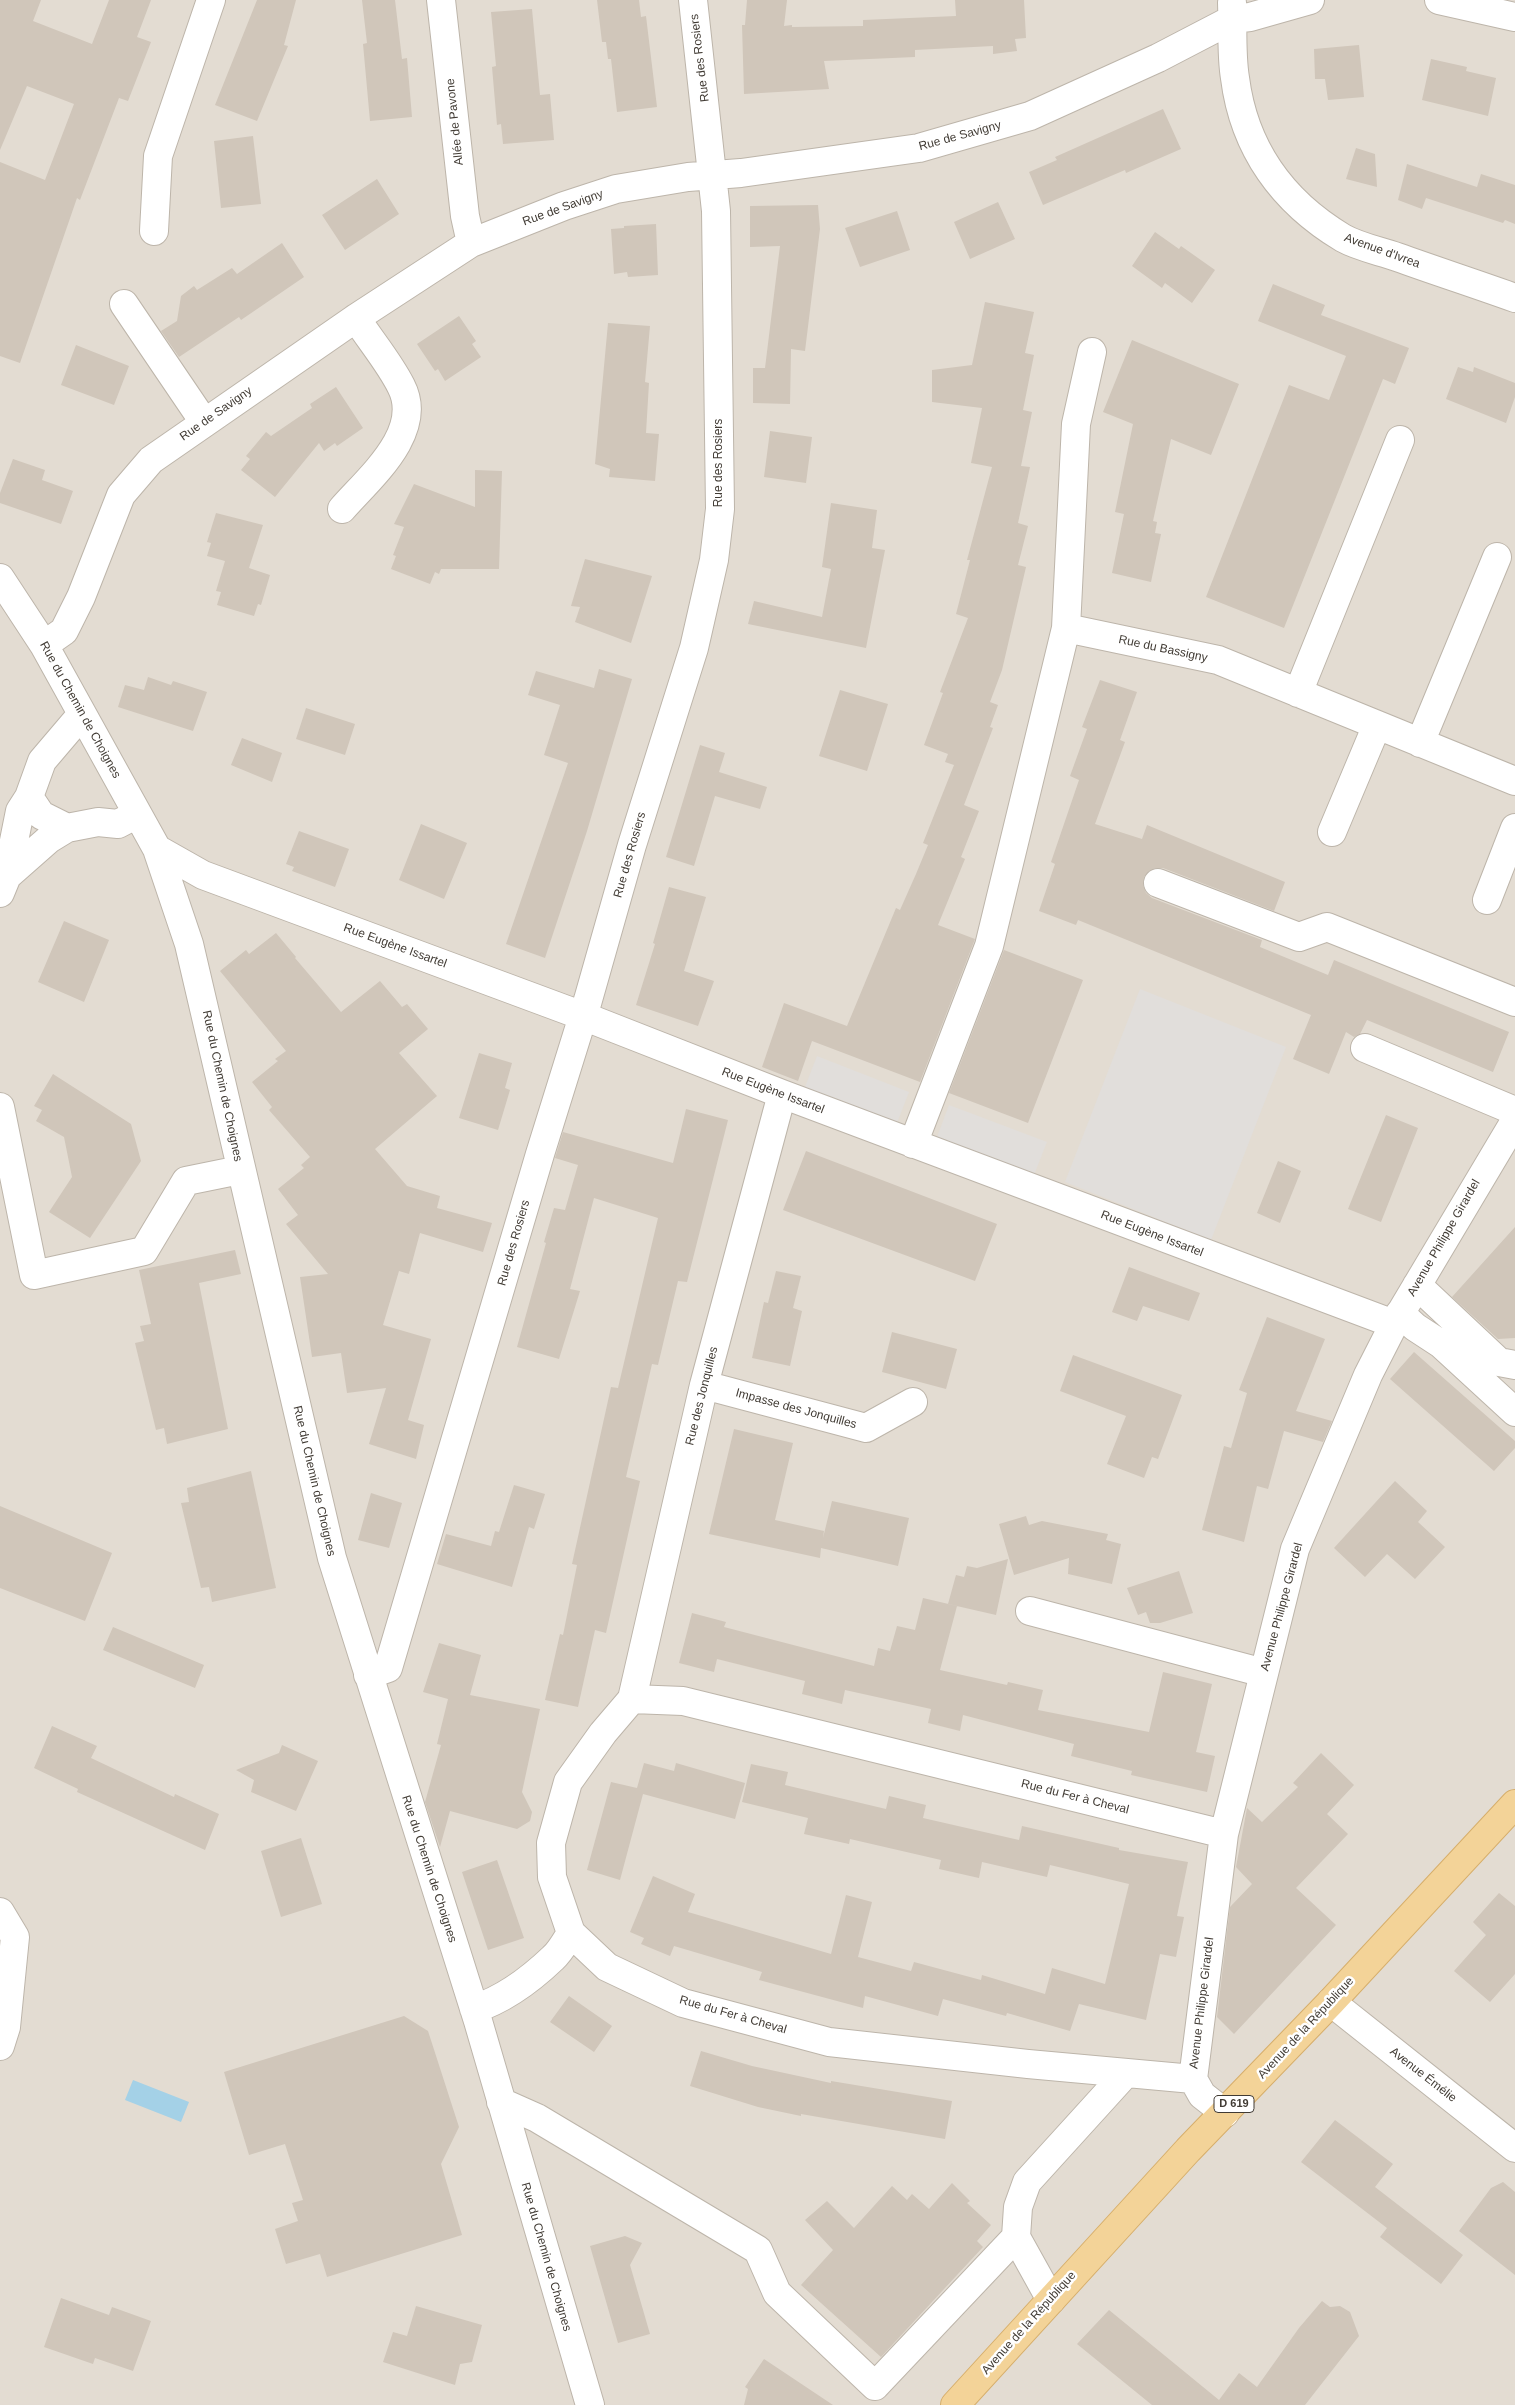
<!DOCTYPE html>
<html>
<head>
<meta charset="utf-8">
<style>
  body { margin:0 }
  canvas { display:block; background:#f0ebe3 }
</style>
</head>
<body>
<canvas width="1515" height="2405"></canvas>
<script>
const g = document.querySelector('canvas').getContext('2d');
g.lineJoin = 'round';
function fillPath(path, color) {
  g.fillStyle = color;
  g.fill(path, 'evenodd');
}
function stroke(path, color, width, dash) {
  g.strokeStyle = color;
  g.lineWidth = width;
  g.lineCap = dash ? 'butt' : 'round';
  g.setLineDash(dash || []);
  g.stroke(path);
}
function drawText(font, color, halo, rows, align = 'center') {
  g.font = font + ' Helvetica,sans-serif';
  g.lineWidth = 5;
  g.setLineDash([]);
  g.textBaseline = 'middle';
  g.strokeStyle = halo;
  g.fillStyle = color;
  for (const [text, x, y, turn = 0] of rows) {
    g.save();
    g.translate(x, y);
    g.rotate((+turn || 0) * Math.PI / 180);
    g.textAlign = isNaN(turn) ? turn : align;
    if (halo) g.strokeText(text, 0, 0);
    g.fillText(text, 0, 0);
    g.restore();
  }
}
fillPath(new Path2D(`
  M 0,0 L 1515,0 L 1515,2405 L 0,2405 Z`), '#e3dcd2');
fillPath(new Path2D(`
  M 1140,989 L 1286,1047 L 1211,1240 L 1065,1182 Z
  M 817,1056 L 909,1092 L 897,1123 L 805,1087 Z
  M 949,1105 L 1047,1142 L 1034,1175 L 937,1137 Z`), '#e1dedb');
fillPath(new Path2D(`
  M 133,2080 L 189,2102 L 181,2122 L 125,2100 Z`), '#a4d1e7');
fillPath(new Path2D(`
  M 0,0 L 41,0 L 33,21 L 92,44 L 109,0 L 151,0 L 137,37 L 151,42 L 128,101 L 119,98 L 80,200 L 77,198 L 20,363 L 0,356 L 0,162 L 45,180 L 74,104 L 27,86 L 0,150 Z
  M 257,0 L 296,0 L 284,45 L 288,46 L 257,121 L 215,105 Z
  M 362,0 L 395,0 L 402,59 L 407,58 L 412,117 L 370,121 L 363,44 L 367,43 Z
  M 597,0 L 639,0 L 641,17 L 646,16 L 657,107 L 617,112 L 611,59 L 608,59 L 606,42 L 602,42 Z
  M 747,0 L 787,0 L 784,26 L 792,25 L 792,27 L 863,26 L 863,20 L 956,16 L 955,0 L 1024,0 L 1026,38 L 1015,39 L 1017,51 L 993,54 L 993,46 L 915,50 L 915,57 L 824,61 L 829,89 L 744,94 L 742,25 L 745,25 Z
  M 532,9 L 540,95 L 550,94 L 554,140 L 503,144 L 501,124 L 497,125 L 492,67 L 496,66 L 491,12 Z
  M 1359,45 L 1364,97 L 1328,100 L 1325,79 L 1315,79 L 1314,49 Z
  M 1431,59 L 1467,67 L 1466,71 L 1496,78 L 1488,116 L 1422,100 Z
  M 1163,109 L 1181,149 L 1126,173 L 1125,170 L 1043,205 L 1029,172 L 1057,160 L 1055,157 Z
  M 253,136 L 261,204 L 221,208 L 214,141 Z
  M 1356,148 L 1375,154 L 1377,187 L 1346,179 Z
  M 1407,164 L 1477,187 L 1481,174 L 1515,185 L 1515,224 L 1505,220 L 1503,223 L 1426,198 L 1422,209 L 1398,200 Z
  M 377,179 L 399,214 L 345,250 L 322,215 Z
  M 998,202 L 1015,239 L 970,259 L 954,222 Z
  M 818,205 L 820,229 L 805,351 L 791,349 L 790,404 L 753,403 L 753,368 L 765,368 L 780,246 L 750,247 L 750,206 Z
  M 897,211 L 910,250 L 860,267 L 845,228 Z
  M 656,224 L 658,275 L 628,277 L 627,272 L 614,274 L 611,229 L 624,228 L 624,226 Z
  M 1155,232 L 1179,249 L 1181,246 L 1215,270 L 1192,303 L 1165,283 L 1162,288 L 1132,266 Z
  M 282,243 L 304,277 L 241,320 L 239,317 L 179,357 L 161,331 L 177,321 L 181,296 L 194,286 L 197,290 L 232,268 L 237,274 Z
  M 1273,284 L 1325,305 L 1321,315 L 1409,348 L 1395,384 L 1383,379 L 1284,628 L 1206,597 L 1289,385 L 1329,400 L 1346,356 L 1258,321 Z
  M 985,302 L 1034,312 L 1025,353 L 1034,355 L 1023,410 L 1032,412 L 1021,466 L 1030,467 L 1018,523 L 1028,526 L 1018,565 L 1026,567 L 1002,670 L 990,702 L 998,705 L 990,727 L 993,728 L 964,805 L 979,811 L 961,857 L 965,859 L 938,925 L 975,939 L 920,1082 L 812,1041 L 798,1081 L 762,1067 L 784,1003 L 847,1026 L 896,908 L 900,910 L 916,874 L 928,845 L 923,843 L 954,765 L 945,762 L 948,754 L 924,745 L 943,693 L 940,692 L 968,618 L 956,614 L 970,560 L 967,560 L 992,467 L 971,463 L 982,408 L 932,402 L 932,370 L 972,365 Z
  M 459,316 L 476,341 L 472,344 L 481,357 L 445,381 L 438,369 L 435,371 L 417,344 Z
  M 608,323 L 650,326 L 645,382 L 649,383 L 646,433 L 659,434 L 655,481 L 609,477 L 610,469 L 595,464 Z
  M 1132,340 L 1239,384 L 1211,455 L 1171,439 L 1153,521 L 1157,522 L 1155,533 L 1161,534 L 1151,582 L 1112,573 L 1124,514 L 1115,512 L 1133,424 L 1103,412 Z
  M 76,345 L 129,366 L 114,405 L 61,385 Z
  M 1458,367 L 1473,372 L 1474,367 L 1515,383 L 1515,397 L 1506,423 L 1446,399 Z
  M 336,387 L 363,428 L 337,446 L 335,443 L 324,451 L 319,443 L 275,497 L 241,470 L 250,459 L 246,456 L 266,432 L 271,436 L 312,408 L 310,404 Z
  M 770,431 L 812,437 L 806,483 L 764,477 Z
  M 13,459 L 45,470 L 42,480 L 73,491 L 61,524 L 0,503 L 0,493 Z
  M 475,470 L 502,471 L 499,569 L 441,569 L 439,574 L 435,572 L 430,584 L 391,569 L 396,556 L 393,555 L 404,527 L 394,524 L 414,484 L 475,507 Z
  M 831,503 L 877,510 L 872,548 L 885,550 L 866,648 L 748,624 L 754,601 L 822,617 L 831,569 L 822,567 Z
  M 216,513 L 263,525 L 249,568 L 270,575 L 261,605 L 258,604 L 254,616 L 217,605 L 221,592 L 216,591 L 225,561 L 207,556 L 211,543 L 207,542 Z
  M 585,559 L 652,576 L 631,643 L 575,622 L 580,607 L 571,606 Z
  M 599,669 L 632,679 L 587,831 L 545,958 L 506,944 L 568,763 L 544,755 L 560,705 L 528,695 L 536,671 L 594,688 Z
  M 148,677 L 171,685 L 173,681 L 207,692 L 193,731 L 118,707 L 125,685 L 144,690 Z
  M 1100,680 L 1137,692 L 1120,740 L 1125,742 L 1095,824 L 1142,839 L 1147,825 L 1285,882 L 1274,911 L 1163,868 L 1155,868 L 1149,871 L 1144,877 L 1143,885 L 1146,893 L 1152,898 L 1262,940 L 1260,947 L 1328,975 L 1334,960 L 1509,1032 L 1493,1072 L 1367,1020 L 1360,1034 L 1354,1037 L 1346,1032 L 1329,1074 L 1293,1059 L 1311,1015 L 1078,920 L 1076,925 L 1039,911 L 1055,864 L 1051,862 L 1079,780 L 1070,776 L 1087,729 L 1082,727 Z
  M 840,690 L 888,704 L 867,771 L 819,756 Z
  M 306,708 L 355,724 L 345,755 L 296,739 Z
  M 242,738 L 282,753 L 272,782 L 231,765 Z
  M 700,745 L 725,753 L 719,772 L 767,787 L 760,809 L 715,796 L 694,866 L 666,857 Z
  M 421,824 L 467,843 L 444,899 L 399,880 Z
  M 299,831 L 349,849 L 335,887 L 292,871 L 294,867 L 286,864 Z
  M 669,887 L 706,897 L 684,971 L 714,981 L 698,1026 L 636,1005 L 655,944 L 653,943 Z
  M 64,921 L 109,940 L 84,1002 L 38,982 Z
  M 276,933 L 296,957 L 295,958 L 341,1012 L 380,981 L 402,1007 L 407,1004 L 428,1029 L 399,1053 L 437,1096 L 375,1149 L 407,1186 L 440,1196 L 437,1208 L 492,1223 L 483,1252 L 420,1233 L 409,1274 L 399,1271 L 383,1325 L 431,1339 L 408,1420 L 424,1425 L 416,1459 L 369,1444 L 386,1388 L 347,1393 L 341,1353 L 312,1357 L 300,1277 L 328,1274 L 286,1224 L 298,1215 L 278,1189 L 304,1168 L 301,1165 L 310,1157 L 269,1110 L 272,1107 L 252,1082 L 278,1061 L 275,1059 L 286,1051 L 220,971 L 246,950 L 249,954 Z
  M 1004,950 L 1083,980 L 1028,1123 L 949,1093 Z
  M 479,1053 L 512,1063 L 505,1088 L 510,1090 L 498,1130 L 459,1118 Z
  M 53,1074 L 131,1124 L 141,1161 L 90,1238 L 49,1212 L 72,1177 L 64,1137 L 36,1121 L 42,1110 L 34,1106 Z
  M 686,1109 L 728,1120 L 687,1282 L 678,1281 L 658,1365 L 652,1364 L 626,1477 L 640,1481 L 606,1633 L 595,1630 L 578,1707 L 545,1700 L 560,1634 L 563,1635 L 577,1565 L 572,1564 L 611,1387 L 618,1388 L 658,1218 L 594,1198 L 570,1289 L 580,1291 L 559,1359 L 517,1347 L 546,1243 L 544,1242 L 554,1208 L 565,1210 L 578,1165 L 555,1158 L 563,1132 L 673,1163 Z
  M 1386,1115 L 1418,1128 L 1381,1222 L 1348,1209 Z
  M 806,1151 L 997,1224 L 975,1281 L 783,1210 Z
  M 1278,1161 L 1301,1171 L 1280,1223 L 1257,1213 Z
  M 1515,1227 L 1515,1338 L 1498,1339 L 1452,1297 Z
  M 235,1250 L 241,1274 L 199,1283 L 228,1429 L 167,1444 L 164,1428 L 156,1430 L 135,1343 L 144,1341 L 140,1326 L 151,1324 L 139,1270 Z
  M 1129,1267 L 1200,1293 L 1189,1321 L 1143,1306 L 1137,1321 L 1112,1312 Z
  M 776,1271 L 801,1276 L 793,1308 L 802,1311 L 790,1366 L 752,1358 L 764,1302 L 768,1303 Z
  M 1267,1317 L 1325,1339 L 1296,1411 L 1332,1421 L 1323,1442 L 1284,1431 L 1268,1489 L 1257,1486 L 1244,1542 L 1202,1530 L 1224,1446 L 1231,1448 L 1247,1393 L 1239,1390 Z
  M 892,1332 L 957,1349 L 946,1389 L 882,1372 Z
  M 1414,1352 L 1515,1441 L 1515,1448 L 1494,1471 L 1390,1379 Z
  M 1073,1355 L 1182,1395 L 1158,1459 L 1152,1457 L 1144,1478 L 1107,1464 L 1126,1416 L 1060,1391 Z
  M 734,1429 L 793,1443 L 775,1520 L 824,1531 L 823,1538 L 832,1501 L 909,1518 L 898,1566 L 821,1548 L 820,1558 L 709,1534 Z
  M 251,1471 L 276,1588 L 212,1602 L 209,1587 L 201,1588 L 181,1503 L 189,1502 L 187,1488 Z
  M 1395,1481 L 1427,1511 L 1418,1522 L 1445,1547 L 1415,1579 L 1387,1554 L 1365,1577 L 1334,1548 Z
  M 514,1485 L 545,1494 L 534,1529 L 529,1527 L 512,1587 L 437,1564 L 446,1534 L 491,1546 L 495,1531 L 499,1532 Z
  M 371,1493 L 402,1503 L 389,1548 L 358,1540 Z
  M 0,1506 L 112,1553 L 85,1621 L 0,1588 Z
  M 1026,1516 L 1029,1525 L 1042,1521 L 1108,1534 L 1106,1540 L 1121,1544 L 1112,1584 L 1068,1574 L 1069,1558 L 1014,1575 L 999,1524 Z
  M 1008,1559 L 996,1615 L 948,1604 L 956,1575 L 964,1577 L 967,1566 L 977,1568 Z
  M 1179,1571 L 1193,1613 L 1160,1623 L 1150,1623 L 1146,1612 L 1138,1615 L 1127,1588 Z
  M 923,1598 L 957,1606 L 940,1670 L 1007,1685 L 1008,1682 L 1043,1690 L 1038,1710 L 1149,1732 L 1163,1672 L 1212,1684 L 1196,1752 L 1215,1756 L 1207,1792 L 1131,1775 L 1132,1771 L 1071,1756 L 1074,1744 L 963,1715 L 960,1731 L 928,1723 L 931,1709 L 845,1690 L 842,1704 L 802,1694 L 805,1681 L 717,1659 L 714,1672 L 679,1663 L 692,1613 L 726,1622 L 724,1627 L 874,1666 L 878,1648 L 890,1651 L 897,1626 L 915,1630 Z
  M 113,1627 L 204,1665 L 195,1688 L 103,1650 Z
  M 439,1643 L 481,1655 L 470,1695 L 540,1709 L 522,1792 L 532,1812 L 530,1821 L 517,1829 L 450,1811 L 440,1847 L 425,1802 L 441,1745 L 437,1744 L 448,1699 L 423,1692 Z
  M 52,1726 L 97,1746 L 91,1758 L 174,1797 L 175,1794 L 219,1814 L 205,1850 L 77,1792 L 78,1789 L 34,1768 Z
  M 282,1745 L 318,1761 L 296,1811 L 251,1792 L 254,1780 L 236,1770 L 279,1753 Z
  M 1321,1753 L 1354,1785 L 1327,1814 L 1348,1834 L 1296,1888 L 1336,1925 L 1234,2034 L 1217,2017 L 1230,1907 L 1252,1884 L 1236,1867 L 1247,1808 L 1262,1822 L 1298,1787 L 1293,1783 Z
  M 644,1763 L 674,1771 L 676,1763 L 745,1783 L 735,1819 L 643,1794 L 620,1880 L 587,1870 L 611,1782 L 637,1788 Z
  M 751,1764 L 788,1772 L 785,1785 L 886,1809 L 889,1796 L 926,1805 L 923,1818 L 1019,1840 L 1022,1826 L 1119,1848 L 1119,1850 L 1188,1862 L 1177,1916 L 1184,1917 L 1176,1957 L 1160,1954 L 1146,2020 L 1079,2004 L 1070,2031 L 1007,2013 L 1006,2016 L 943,1999 L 938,2016 L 865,1996 L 863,2008 L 759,1980 L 762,1972 L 674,1946 L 670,1956 L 641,1944 L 644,1938 L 630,1932 L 653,1876 L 695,1894 L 688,1912 L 831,1954 L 846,1895 L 872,1902 L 858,1957 L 911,1971 L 914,1962 L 981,1980 L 982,1975 L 1045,1994 L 1052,1968 L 1105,1984 L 1129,1884 L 1050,1865 L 1047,1877 L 982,1862 L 979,1878 L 939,1869 L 941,1860 L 850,1839 L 849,1844 L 804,1834 L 808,1818 L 742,1802 Z
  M 301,1838 L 322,1904 L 281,1917 L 261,1851 Z
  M 497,1860 L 524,1938 L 488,1950 L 462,1872 Z
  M 1499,1893 L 1515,1906 L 1515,1974 L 1490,2002 L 1454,1971 L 1486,1935 L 1473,1922 Z
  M 569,1996 L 612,2026 L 594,2052 L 550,2022 Z
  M 404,2016 L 428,2031 L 459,2127 L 441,2164 L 462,2235 L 327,2277 L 320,2254 L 286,2264 L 275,2229 L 298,2221 L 292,2203 L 303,2200 L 285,2144 L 249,2155 L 224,2072 Z
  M 701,2051 L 752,2066 L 831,2083 L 831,2081 L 952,2101 L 945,2139 L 801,2114 L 801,2116 L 758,2107 L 690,2086 Z
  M 1335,2120 L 1393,2164 L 1375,2187 L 1463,2255 L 1441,2284 L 1380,2237 L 1387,2228 L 1301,2162 Z
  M 1503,2182 L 1515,2192 L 1515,2275 L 1459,2231 L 1491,2188 Z
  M 952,2183 L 970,2201 L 967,2203 L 991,2225 L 977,2241 L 983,2247 L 881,2357 L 801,2285 L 833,2250 L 805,2220 L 827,2201 L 854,2228 L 892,2186 L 907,2200 L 912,2194 L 929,2209 Z
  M 625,2236 L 642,2243 L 630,2265 L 650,2334 L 618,2343 L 590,2246 Z
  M 61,2298 L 109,2315 L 112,2307 L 151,2321 L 133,2371 L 95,2358 L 93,2364 L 44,2347 Z
  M 1322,2301 L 1330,2307 L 1340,2306 L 1350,2312 L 1359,2336 L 1305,2405 L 1152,2405 L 1077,2344 L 1109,2310 L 1219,2400 L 1239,2373 L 1257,2387 L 1299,2328 Z
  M 416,2306 L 482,2325 L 472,2362 L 460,2364 L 455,2385 L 383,2362 L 393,2332 L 407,2336 Z
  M 764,2359 L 833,2405 L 744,2405 L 748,2389 L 745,2387 Z`), '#d0c6ba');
const minor = new Path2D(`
  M 441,0 L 465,216 L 471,243
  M 1439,0 L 1515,17
  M 1232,3 C 1233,27 1231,54 1235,78 C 1244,149 1283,202 1343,238 C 1359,247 1380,251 1397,257 C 1436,271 1476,284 1515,298
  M 154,231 L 158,156 L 211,0
  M 124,304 L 204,422
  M 1092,352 L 1076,424 L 1066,628 L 1218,660 L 1515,781
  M 342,509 C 369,478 425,432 401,386 C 389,362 370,340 356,318
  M 0,578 L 44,645 L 157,849 L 189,944 L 332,1558 L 478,2021 L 590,2405
  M 44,645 L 64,631 L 81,597 L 121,495 L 151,460 L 356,318 L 471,243 L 564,206 L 616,189 L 688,177 L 741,173 L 919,148 L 1030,116 L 1158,58 L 1233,19 L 1250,17 L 1310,0
  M 1298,693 L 1400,440
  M 1420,743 L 1497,557
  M 29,797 L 41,815 L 67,828
  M 1332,832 L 1377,725
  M 157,849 L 203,875 L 583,1016 L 782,1094 L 1394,1324
  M 7,876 L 49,839 L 67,828 L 98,822 L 118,824 L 137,814
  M 1158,883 L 1299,937 L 1327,927 L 1515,1002
  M 0,893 L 7,876 L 20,811 L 29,797 L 42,761 L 82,714
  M 1487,900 L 1515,828
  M 1365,1048 L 1515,1111
  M 0,1107 L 34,1275 L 144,1251 L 186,1181 L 240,1170
  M 913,1144 L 989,946 L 1066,628
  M 1417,1285 L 1499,1362 L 1515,1365
  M 1400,1313 L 1415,1327 L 1441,1344 L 1515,1412
  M 704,1385 L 866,1428 L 913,1402
  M 1030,1611 L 1264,1673
  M 368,1675 L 388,1668 L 540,1154 L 588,1000 L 632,845 L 694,648 L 714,560 L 720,509 L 716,211 L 693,0
  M 632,1699 L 704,1385 L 782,1094
  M 0,1912 L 15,1937 L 6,2027 L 0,2046
  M 1331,2002 L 1515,2148
  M 474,2009 C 502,2000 531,1979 553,1958 C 560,1952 566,1941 571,1933
  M 1193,2079 L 1028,2064 L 829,2042 L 683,2003 L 607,1967 L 571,1933 L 552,1877 L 551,1843 L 568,1782 L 603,1733 L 632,1699 L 683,1701 L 1224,1834
  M 1193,2079 L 1224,1834 L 1295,1549 L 1368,1375 L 1394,1324 L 1515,1121
  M 1193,2079 L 1202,2095 L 1225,2113
  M 501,2102 L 537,2118 L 758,2250 L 777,2293 L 875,2386 L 1016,2237
  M 1051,2300 L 1016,2237 L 1018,2207 L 1027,2182 L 1126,2073`);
const major = new Path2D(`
  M 955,2405 L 1188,2150 L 1331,2002 L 1515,1804`);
stroke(minor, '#bdb5aa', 30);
stroke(major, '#d6ae6b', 30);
stroke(minor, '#fff', 28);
stroke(major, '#f3d398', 28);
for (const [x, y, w] of [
  [1234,2104,40]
]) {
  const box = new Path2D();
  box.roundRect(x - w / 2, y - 8.5, w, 17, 4);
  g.fillStyle = '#fff';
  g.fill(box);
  stroke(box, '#413b34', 1);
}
drawText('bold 11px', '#413b34', null, [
  ["D 619",1234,2104]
]);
drawText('12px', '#413b34', '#fff', [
  ["Rue des Rosiers",700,58,-97],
  ["Allée de Pavone",455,122,-96],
  ["Rue de Savigny",960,136,-15],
  ["Rue de Savigny",563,208,-20],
  ["Avenue d'Ivrea",1382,251,20],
  ["Rue de Savigny",216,414,-35],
  ["Rue des Rosiers",719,463,-90],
  ["Rue du Bassigny",1163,649,12],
  ["Rue du Chemin de Choignes",80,710,61],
  ["Rue des Rosiers",630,855,-74],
  ["Rue Eugène Issartel",395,946,20],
  ["Rue du Chemin de Choignes",222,1086,78],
  ["Rue Eugène Issartel",773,1091,21],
  ["Rue Eugène Issartel",1152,1234,21],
  ["Avenue Philippe Girardel",1444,1238,-60],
  ["Rue des Rosiers",514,1243,-74],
  ["Rue des Jonquilles",702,1396,-76],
  ["Impasse des Jonquilles",796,1409,15],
  ["Rue du Chemin de Choignes",314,1481,77],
  ["Avenue Philippe Girardel",1282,1607,-75],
  ["Rue du Fer à Cheval",1075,1797,14],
  ["Rue du Chemin de Choignes",429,1869,72],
  ["Avenue Philippe Girardel",1202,2003,-83],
  ["Rue du Fer à Cheval",733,2015,16],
  ["Avenue de la République",1306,2028,-47],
  ["Avenue Émélie",1423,2075,38],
  ["Rue du Chemin de Choignes",546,2257,74],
  ["Avenue de la République",1029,2323,-48]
]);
</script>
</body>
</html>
